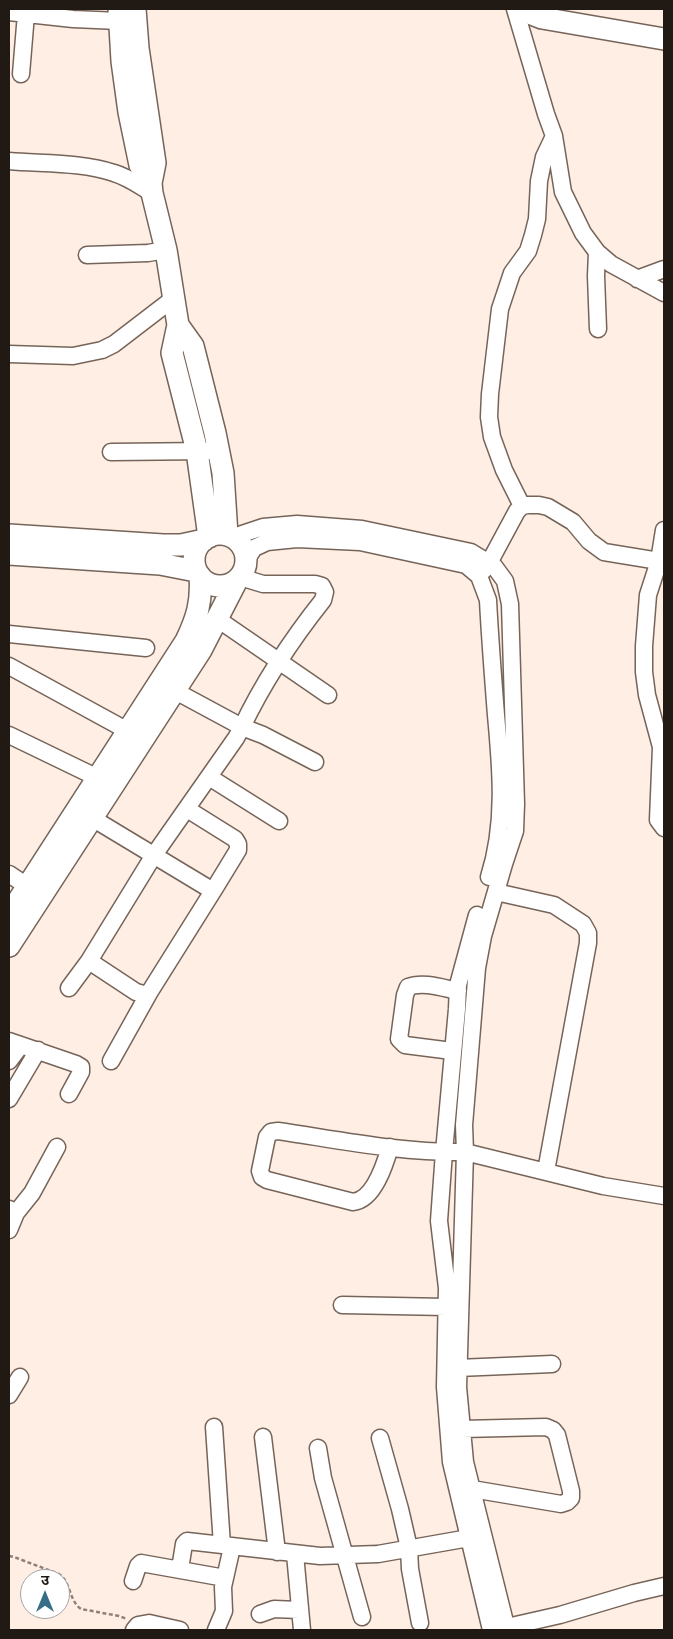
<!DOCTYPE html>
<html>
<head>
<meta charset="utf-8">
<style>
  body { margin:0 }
  #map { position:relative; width:673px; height:1639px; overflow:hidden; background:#ffeee3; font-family:Ubuntu,"Noto Sans Devanagari",sans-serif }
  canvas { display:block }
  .frame { position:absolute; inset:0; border:10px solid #201914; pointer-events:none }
  .north { position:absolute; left:20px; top:1569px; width:50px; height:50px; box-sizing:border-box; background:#fff; border:1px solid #a6a3a1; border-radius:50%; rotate:0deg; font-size:14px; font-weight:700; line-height:20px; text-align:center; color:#201914 }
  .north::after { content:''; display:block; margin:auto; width:18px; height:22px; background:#366e88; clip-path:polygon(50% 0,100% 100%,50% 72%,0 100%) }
</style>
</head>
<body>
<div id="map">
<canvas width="673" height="1639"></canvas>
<div class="frame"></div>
<div class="north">उ</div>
</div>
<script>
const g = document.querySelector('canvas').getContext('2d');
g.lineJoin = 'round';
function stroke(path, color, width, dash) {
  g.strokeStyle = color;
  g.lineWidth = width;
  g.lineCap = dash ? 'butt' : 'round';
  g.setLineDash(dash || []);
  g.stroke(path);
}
const minor = new Path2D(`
  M 515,9 L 546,114 L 554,136 L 563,192 L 583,233 L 597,252 L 611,264 L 664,293
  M 9,12 L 73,19 L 119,21
  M 21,74 L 26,14
  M 9,161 C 42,164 82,162 114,173 C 128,177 140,186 152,193
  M 597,252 L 596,276 L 598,329
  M 87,255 L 148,253 L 166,250
  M 637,279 L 664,269
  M 9,354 L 73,356 L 102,350 L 114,344 L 174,298
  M 111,452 L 209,451
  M 522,506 L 504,470 L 492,437 L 489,417 L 490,394 L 500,309 L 512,273 L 528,251 L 533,235 L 537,219 L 539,181 L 544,157 L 554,136
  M 664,530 L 659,561 L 648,595 L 644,646 L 644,672 L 647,695 L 661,747 L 658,820 L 664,828
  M 233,537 L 263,527 L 297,524 L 362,529 L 471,552 L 494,566 L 505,581 L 510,604 L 516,804 L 515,831 L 504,864 L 483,936 L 477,968 L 464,1125 L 465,1152 L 458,1387 L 465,1462 L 507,1630
  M 247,559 L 254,548 L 267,542 L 297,539 L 360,542 L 466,565 L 479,576 L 488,600 C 490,639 493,677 496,715 C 501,769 506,824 489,877
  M 483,571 L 489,563 L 517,511 L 522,506 L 528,505 L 539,505 L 548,507 L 573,522 L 589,541 L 604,552 L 659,561
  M 240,577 L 263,584 L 315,584 L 322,586 L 325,592 L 323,600 C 292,639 264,681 242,727 L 263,735 L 315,762
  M 216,618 L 328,695
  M 9,634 L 146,648
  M 9,666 L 128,731
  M 9,735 L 98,778
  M 209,777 L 279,821
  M 187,809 L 235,839 L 238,844 L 238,850 L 213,891
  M 9,874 L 27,886
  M 496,892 L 554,905 L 583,924 L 588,933 L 588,943 L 546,1171
  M 477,915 L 458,985 L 457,1009 L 444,1152 L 439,1221 L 447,1288 L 445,1387 L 451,1462 L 491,1630
  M 89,961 L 136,992 L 143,994 L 149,993 L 213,891 L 92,818
  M 69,988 L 89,961 L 154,855 L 236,738 L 242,727 L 166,686
  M 9,1041 L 76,1064 L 81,1067 L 81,1072 L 69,1094
  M 452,1051 L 405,1045 L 399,1039 L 405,995 L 408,987 C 423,981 443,988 458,991
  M 9,1061 L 21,1045
  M 111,1061 L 149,993
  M 9,1099 L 38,1050
  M 390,1147 C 385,1164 374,1200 353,1202 L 267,1180 L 262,1177 L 260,1171 L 267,1137 L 271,1132 L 278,1131 C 339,1140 402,1153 465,1152 L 603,1186 L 664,1196
  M 9,1209 L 16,1213 L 9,1230
  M 16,1213 L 32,1193 L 57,1147
  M 342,1305 L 446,1307
  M 458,1368 L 552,1364
  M 9,1395 L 20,1377
  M 214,1427 L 222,1545
  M 462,1429 L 546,1427 L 553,1430 L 557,1435 L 571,1491 L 571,1498 L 567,1502 L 561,1504 L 472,1489
  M 263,1437 L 277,1552
  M 380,1438 L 400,1509 L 409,1548 L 410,1569 L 420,1623
  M 318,1448 L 323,1478 L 362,1617
  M 295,1554 L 302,1630
  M 180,1569 L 184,1544 L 187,1541 L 320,1556 L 378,1554 L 469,1538
  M 133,1581 L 138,1566 L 141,1563 L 225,1578
  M 260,1614 L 274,1609 L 299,1610
  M 507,1627 L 560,1615 L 634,1593 L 664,1586
  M 134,1630 L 138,1625 L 149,1623 L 180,1630
  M 216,1630 L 224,1611 L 223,1587 L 232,1547`);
const major = new Path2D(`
  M 119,9 L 122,61 L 129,112 L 140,165 L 151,183
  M 135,9 L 138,48 L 155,163 L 151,183 L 152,193 L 166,250 L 178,325 L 172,353 L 197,451 L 209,537
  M 519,9 L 542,18 L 664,39
  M 178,325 L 193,346 L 215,433 L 223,473 L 227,535
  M194 560a26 26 0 1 1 52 0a26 26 0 1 1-52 0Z
  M 9,535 L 163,545 L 181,545 L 204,540
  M 9,554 L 160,564 L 196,571
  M 9,915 L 186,641 C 197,618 202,602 200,576
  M 9,946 L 201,650 L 236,582`);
stroke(minor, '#766459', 19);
stroke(major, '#766459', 24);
stroke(new Path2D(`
  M 9,1556 L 14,1557 L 59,1574 C 71,1582 69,1601 81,1609 L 119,1616 L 127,1619`), '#8d8179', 2.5, [4, 2.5]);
stroke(minor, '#fff', 16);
stroke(major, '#fff', 21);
</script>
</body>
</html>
